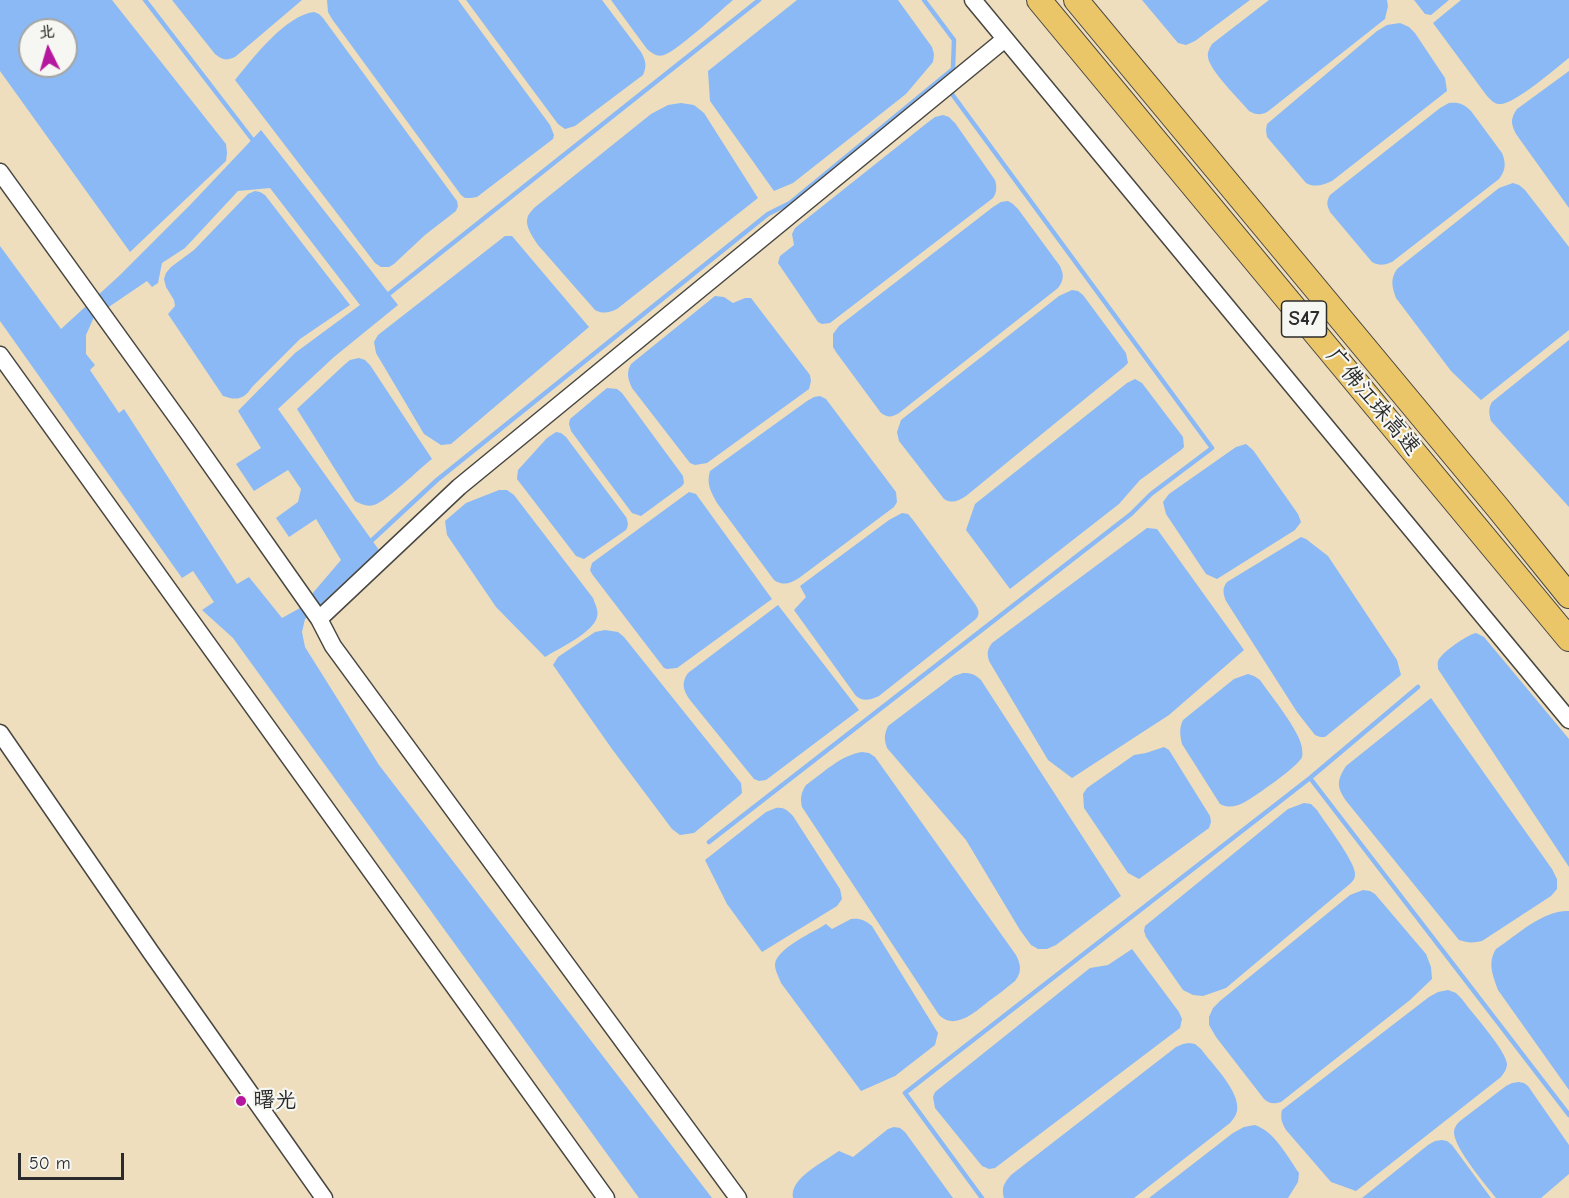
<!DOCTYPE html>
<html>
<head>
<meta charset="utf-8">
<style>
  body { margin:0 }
  #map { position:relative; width:1569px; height:1198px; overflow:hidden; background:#eedebd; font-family:"Comic Neue","LXGW WenKai TC",sans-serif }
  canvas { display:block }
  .north { position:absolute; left:18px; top:18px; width:60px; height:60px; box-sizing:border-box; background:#f6f6f2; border:2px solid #a5a5a2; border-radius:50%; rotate:355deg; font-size:16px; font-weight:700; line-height:24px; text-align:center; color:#2b2b2b }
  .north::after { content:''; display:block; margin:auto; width:21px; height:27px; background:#b5179e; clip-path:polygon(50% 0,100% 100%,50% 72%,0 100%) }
  .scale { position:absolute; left:18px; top:1153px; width:106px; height:27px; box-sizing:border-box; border:3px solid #2b2b2b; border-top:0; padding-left:8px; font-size:18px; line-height:21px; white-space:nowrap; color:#2b2b2b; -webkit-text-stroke:4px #f6f6f2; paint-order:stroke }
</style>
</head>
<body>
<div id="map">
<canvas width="1569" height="1198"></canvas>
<div class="north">北</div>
<div class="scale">50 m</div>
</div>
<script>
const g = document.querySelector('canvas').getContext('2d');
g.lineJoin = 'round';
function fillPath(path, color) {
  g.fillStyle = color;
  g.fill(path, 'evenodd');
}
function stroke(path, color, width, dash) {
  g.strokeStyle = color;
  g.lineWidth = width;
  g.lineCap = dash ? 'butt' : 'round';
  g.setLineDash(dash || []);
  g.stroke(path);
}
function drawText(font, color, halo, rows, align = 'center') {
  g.font = font + ' "Comic Neue","LXGW WenKai TC",sans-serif';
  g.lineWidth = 4.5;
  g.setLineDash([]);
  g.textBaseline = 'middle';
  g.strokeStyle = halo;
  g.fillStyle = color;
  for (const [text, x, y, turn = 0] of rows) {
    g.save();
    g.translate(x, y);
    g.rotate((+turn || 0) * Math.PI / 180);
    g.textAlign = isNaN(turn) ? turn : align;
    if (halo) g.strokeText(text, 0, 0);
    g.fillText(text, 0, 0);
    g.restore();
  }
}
fillPath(new Path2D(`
  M 0,0 L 112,0 L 226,144 L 227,153 L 226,161 L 130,252 L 0,71 ZM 30,30 L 66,30 L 66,66 L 30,66 Z
  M 172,0 L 302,0 L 235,57 C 226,61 222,60 215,54 Z
  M 327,0 L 458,0 L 550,125 L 554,135 L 553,139 L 477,197 L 471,198 L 465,198 L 461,195 L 332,19 L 328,12 Z
  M 466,0 L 602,0 L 641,52 C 646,61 647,66 643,75 L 575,126 L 565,129 L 558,124 Z
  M 611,0 L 733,0 C 720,11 677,51 664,55 C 657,57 653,54 647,49 Z
  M 797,0 L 898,0 L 932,47 L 934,54 L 933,62 L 906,94 L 793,183 L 774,191 L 710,101 L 708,71 Z
  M 1142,0 L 1250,0 L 1195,41 L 1186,45 L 1178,43 Z
  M 1269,0 L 1387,0 L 1388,6 L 1385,19 L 1271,109 C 1264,115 1258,116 1249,111 C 1240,100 1209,70 1208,57 C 1207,52 1210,48 1212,44 Z
  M 1414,0 L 1449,0 L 1431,15 L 1425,14 Z
  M 1461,0 L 1569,0 L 1569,58 C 1556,68 1513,106 1499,104 C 1494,104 1490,99 1487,96 L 1433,23 Z
  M 314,12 L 319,14 L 323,18 L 457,201 L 458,206 L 456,211 L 425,235 L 394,264 L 389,267 L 381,267 L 375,263 L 235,80 C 252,59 286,15 314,12 Z
  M 1400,23 L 1409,27 L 1415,33 L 1445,78 L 1447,91 L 1332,181 C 1323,185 1315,188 1306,183 L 1267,137 L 1266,130 L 1267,124 L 1377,31 L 1387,25 Z
  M 1569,71 L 1569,208 L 1516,134 C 1511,124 1510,119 1517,109 Z
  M 681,103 L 694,105 L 704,113 L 758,198 L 617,309 C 609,313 603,314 595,310 L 538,245 C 533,237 524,226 528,216 C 529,213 532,211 534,208 L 651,114 L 668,105 Z
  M 1449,103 C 1459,102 1464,104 1471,111 L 1502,153 C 1506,163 1506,170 1499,179 L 1392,262 C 1385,265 1379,266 1372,262 L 1330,212 C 1327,205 1326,202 1330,195 L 1440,108 Z
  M 943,115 L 949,117 L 955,123 L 995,180 C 997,187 997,192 993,198 L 830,323 L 822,324 L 818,322 L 778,263 L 780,256 L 794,245 L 792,234 L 795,228 L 927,123 L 935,117 Z
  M 261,130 L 398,305 L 334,357 L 278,409 L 379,550 L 305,619 L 302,632 L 305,647 L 379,765 L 712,1198 L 639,1198 L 233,638 L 202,610 L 214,602 L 193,571 L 182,578 L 0,321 L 0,246 L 61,329 L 119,276 L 191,204 ZM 270,188 L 360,305 L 295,353 L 238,411 L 261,448 L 236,464 L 254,491 L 288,470 L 301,489 L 298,502 L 276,518 L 289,537 L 316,519 L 341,560 L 300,608 L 282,618 L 249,577 L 237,584 L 124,409 L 119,413 L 90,370 L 95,365 L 86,354 L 86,335 L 94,317 L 147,281 L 152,287 L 158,283 L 162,263 L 185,248 L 238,191 Z
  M 1513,183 L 1519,185 L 1525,190 L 1569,247 L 1569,330 L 1481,400 L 1451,371 L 1396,298 C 1392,287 1390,279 1397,269 L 1499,188 Z
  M 255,191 L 260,192 L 265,195 L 350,305 L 300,339 L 252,387 C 244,399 238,401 223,396 L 168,314 L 175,306 L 174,300 L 166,287 L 164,279 L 166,273 L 171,267 L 194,250 L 248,194 Z
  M 1008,201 L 1013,204 L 1018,209 L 1060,266 C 1064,275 1064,280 1058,288 L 899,413 C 892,417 888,418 881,413 L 836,352 L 833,347 L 833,334 L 839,326 L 993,207 L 1001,202 Z
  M 505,236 L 512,236 L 589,327 L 451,444 L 441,445 L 424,434 L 376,353 L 374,342 L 378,335 Z
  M 1072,290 L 1078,291 L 1083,295 L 1126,353 L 1128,363 L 1124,367 L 966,496 C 958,501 952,504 944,499 L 899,441 L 897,432 L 901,420 L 1059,296 Z
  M 715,296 L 724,297 L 733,303 L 745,298 L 751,298 L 810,375 L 811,381 L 809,389 L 707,463 L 695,465 L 690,463 L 632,388 C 628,379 626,373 631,364 Z
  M 1569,340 L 1569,507 L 1491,421 C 1489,413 1488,409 1492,402 Z
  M 359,358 L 365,360 L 370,365 L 432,459 C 419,469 387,501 374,505 C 367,507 361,504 355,501 L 297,409 L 344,365 L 350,360 Z
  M 1135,379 L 1142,383 L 1183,437 L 1184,447 L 1181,450 L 1140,480 L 1119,504 L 1010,589 L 966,530 L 975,504 L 1127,383 Z
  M 607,388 L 617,389 L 622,393 L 683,476 L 684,483 L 682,486 L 641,516 L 632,513 L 571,431 L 569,424 L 570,419 Z
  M 820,396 L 826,399 L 829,403 L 896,492 L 897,502 L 894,507 L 799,578 C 790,584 783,586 774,580 L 717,503 C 711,492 706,484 710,471 L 807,401 L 814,397 Z
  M 556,432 L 561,433 L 566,437 L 626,517 C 628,522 629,525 626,530 L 584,559 L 576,556 L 517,479 L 518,470 L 547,438 Z
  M 1246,444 L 1253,450 L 1298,514 L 1301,522 L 1295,530 L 1217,579 L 1206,574 L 1166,514 L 1163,502 L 1169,494 L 1236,447 Z
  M 499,490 L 507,490 L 514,495 L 593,598 C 595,604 599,611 597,617 C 594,632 558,649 545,657 L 496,607 L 447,535 L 445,521 L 466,503 Z
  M 689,492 L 696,494 L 772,599 L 677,668 L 667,669 L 664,668 L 592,574 L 590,570 L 592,563 Z
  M 902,513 L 908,514 L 913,520 L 975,604 C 979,610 980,614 976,619 L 879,696 C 870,700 864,702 856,696 L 794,610 L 806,597 L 800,586 L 889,520 Z
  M 1147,528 L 1157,529 L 1244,650 L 1169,715 L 1072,778 L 1048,760 L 989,661 C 987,653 987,650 992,643 Z
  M 1301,537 L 1306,539 L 1328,556 L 1397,660 L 1401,675 L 1325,737 L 1320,737 L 1315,735 L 1297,712 L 1226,601 C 1223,593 1222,588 1227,582 Z
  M 778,605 L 859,710 L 766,780 L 759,781 L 754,779 L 690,700 C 683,690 681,683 688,673 Z
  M 605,630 L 618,632 L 624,637 L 741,783 L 742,793 L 739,796 L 694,833 L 680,835 L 672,829 L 612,749 L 553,665 L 558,657 L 595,632 Z
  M 1476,633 L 1484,637 L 1569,739 L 1569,867 L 1438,669 C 1438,664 1437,663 1439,659 C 1444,651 1467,635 1476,633 Z
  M 963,673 C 971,673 975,674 981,680 L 1121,896 L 1056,945 L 1047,949 L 1038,949 L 1031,945 L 1020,930 L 966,840 L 887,748 C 884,739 884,735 888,726 L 954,676 Z
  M 1248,674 L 1254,676 L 1260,680 C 1271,696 1300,731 1302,748 C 1302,750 1303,755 1302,757 C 1299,766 1253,798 1243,803 C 1235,807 1228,808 1220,804 L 1182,744 C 1180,735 1179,728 1183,720 L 1234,679 Z
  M 1431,698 L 1552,869 L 1557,879 L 1557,889 L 1551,896 L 1482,941 C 1473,943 1468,943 1459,940 L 1347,802 C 1337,788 1336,781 1346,766 Z
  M 1164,747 L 1169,750 L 1210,816 L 1211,822 L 1209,828 L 1139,879 L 1128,873 L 1084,808 L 1083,794 L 1087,788 L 1134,755 L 1146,753 Z
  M 862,752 L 869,753 L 875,757 L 1016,955 C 1021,965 1022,972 1015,981 C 1006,988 998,995 989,1001 C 975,1012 955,1031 939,1015 L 802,807 C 800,798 801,793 806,785 C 823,773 841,755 862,752 Z
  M 1304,803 L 1311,804 L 1317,810 C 1324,821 1357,864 1355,875 C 1355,878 1353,881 1351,883 L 1226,988 L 1203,996 L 1193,995 L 1183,990 L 1146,937 L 1144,931 L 1145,926 L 1288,809 Z
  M 776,808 C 784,807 787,810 793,816 L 840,889 L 842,899 L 837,906 L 762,952 L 727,904 L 705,860 L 766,812 Z
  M 1363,890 L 1370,891 L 1375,894 L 1426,954 L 1431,967 L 1432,979 L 1410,1000 L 1281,1102 C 1273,1104 1270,1104 1264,1099 L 1216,1037 L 1209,1025 L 1209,1017 L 1213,1008 L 1220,1001 L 1350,895 Z
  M 1569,911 L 1569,1090 L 1498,990 C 1493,976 1487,963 1496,949 C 1517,935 1543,910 1569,911 Z
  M 851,919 C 860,918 865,920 872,926 L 938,1033 L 935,1045 L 895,1076 L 861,1091 L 781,983 C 779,977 775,971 775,965 C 775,949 814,932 826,924 L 832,929 Z
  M 1132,949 L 1179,1012 L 1182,1019 L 1180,1028 L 995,1168 L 989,1169 L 982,1166 L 935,1108 L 933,1097 L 935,1092 L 1090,968 L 1108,965 Z
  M 1448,990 L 1456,993 L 1462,999 C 1471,1012 1506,1050 1507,1064 C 1507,1069 1504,1073 1501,1077 L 1356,1191 L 1331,1182 L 1286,1130 C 1282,1123 1280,1118 1282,1110 L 1429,997 L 1438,992 Z
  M 1189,1043 L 1195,1044 L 1201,1049 C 1212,1064 1241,1092 1237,1111 C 1236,1116 1233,1119 1230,1123 L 1134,1198 L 1004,1198 C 1001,1188 1004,1183 1011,1175 L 1176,1047 L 1183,1044 Z
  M 1519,1082 L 1524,1083 L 1528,1086 L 1569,1145 L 1569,1174 L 1541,1198 L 1496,1198 C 1485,1184 1455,1149 1454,1133 C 1454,1128 1456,1125 1460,1121 L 1506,1086 L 1512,1083 Z
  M 1255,1125 C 1275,1132 1287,1156 1299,1173 L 1298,1182 L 1288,1198 L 1149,1198 L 1233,1133 L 1244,1127 Z
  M 894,1127 L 900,1128 L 905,1132 L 953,1198 L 793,1198 C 789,1178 824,1162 839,1151 L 853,1157 L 888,1129 Z
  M 1442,1140 L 1447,1141 L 1452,1145 L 1491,1198 L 1362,1198 L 1428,1145 L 1435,1141 Z`), '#8ab9f5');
stroke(new Path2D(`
  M 145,0 L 255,143
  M 385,297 L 759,0
  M 369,543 L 437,480 L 768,214 L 790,203 L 953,69 L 954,40 L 924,0
  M 1310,778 L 1569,1115
  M 709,842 L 1131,514 L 1151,494 L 1212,448 L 949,90
  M 982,1198 L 905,1093 L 1310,778 L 1418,687`), '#8ab9f5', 4.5);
const minor = new Path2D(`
  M 973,0 L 1569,720
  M 0,172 L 186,430 L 319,619 L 333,646 L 738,1198
  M 0,355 L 606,1198
  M 319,619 L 459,487 L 1005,39
  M 0,733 L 150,951 L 324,1198`);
const highway = new Path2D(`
  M 1039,0 L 1569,639
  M 1076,0 L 1498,508 L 1569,596`);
stroke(minor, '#484641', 19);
stroke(highway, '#484641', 26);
stroke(minor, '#fff', 16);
stroke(highway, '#ebc669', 24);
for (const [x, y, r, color] of [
  [241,1101,6,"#b5179e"]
]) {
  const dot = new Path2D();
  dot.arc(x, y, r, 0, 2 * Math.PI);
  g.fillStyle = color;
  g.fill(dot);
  stroke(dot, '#f6f6f2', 2);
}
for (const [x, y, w] of [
  [1304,319,45]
]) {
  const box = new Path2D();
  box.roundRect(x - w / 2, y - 18, w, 36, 4.5);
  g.fillStyle = '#f6f6f2';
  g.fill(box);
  stroke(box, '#2b2b2b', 1.5);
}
drawText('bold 21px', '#2b2b2b', null, [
  ["S47",1304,319]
]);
drawText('22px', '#2b2b2b', '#f6f6f2', [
  ["广佛江珠高速",1373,402,50]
]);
drawText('22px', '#2b2b2b', '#f6f6f2', [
  ["曙光",253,1101]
], 'left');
</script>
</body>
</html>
